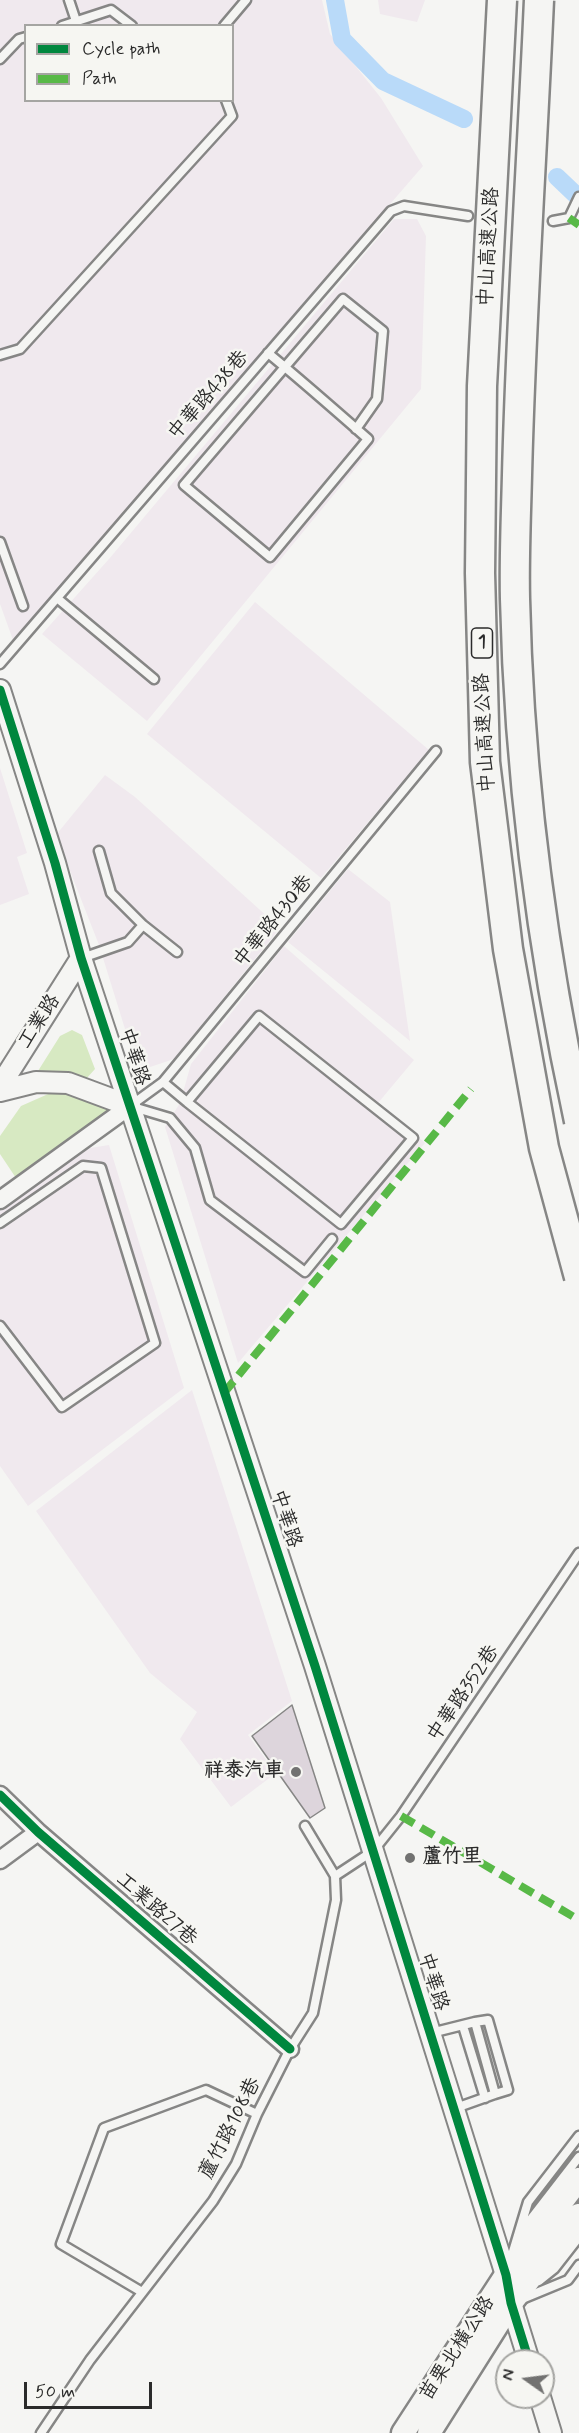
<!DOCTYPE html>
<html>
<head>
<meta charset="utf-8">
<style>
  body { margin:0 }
  #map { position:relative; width:579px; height:2433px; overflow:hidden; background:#f5f5f3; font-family:Mynerve,sans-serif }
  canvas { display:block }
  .legend { position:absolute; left:24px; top:24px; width:210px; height:78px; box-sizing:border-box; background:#f6f6f2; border:2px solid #a5a5a2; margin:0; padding:8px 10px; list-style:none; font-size:18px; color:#2b2b2b }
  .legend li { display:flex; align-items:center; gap:12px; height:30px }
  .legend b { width:30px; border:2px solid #a5a5a2 }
  .north { position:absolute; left:495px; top:2349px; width:60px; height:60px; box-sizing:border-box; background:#f6f6f2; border:2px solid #a5a5a2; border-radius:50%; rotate:284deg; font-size:16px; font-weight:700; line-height:24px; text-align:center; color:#2b2b2b }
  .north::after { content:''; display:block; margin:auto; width:21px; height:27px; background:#727271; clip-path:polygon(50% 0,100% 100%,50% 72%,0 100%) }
  .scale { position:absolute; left:24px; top:2382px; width:128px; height:27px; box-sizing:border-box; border:3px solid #2b2b2b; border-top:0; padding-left:8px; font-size:18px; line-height:21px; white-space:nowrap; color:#2b2b2b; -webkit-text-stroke:4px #f6f6f2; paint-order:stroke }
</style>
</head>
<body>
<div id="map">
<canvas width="579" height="2433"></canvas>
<ul class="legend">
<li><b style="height:8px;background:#00873e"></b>Cycle path</li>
<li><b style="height:8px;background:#58b947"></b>Path</li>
</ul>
<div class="north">N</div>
<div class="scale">50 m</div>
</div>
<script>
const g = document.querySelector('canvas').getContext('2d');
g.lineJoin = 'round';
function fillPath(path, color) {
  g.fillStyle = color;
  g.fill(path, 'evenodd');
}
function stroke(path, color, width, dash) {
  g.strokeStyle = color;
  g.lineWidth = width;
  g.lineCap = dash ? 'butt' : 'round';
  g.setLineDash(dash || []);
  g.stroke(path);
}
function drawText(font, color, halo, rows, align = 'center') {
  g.font = font + ' Mynerve,"LXGW WenKai TC",sans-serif';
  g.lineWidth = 5;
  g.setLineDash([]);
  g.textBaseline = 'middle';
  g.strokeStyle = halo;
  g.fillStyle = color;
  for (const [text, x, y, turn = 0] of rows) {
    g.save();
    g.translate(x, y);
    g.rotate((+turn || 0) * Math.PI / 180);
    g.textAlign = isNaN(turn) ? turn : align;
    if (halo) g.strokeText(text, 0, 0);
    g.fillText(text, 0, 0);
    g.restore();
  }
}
fillPath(new Path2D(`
  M 0,0 L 322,0 L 330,34 L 381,98 L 423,166 L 13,640 L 0,604 ZM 26,26 L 232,26 L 232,100 L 26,100 Z
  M 378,0 L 425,0 L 417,22 L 380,14 Z
  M 394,219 L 417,219 L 426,236 L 421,389 L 147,721 L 42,634 L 109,559 Z
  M 255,602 L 429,750 L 321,878 L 147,734 Z
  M 0,768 L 27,853 L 17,857 L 29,894 L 0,905 Z
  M 105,775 L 135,797 L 280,928 L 174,1059 L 138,1071 L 99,945 L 56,835 Z
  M 348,869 L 390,902 L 410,1041 L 288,942 Z
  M 284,946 L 414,1060 L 378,1103 L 425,1143 L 238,1363 L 165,1127 L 180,1103 L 191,1064 Z
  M 109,1145 L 184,1388 L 28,1506 L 0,1466 L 0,1211 L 84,1149 Z
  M 192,1390 L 292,1701 L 248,1735 L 276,1773 L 231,1807 L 180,1739 L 197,1712 L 150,1673 L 36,1511 Z`), '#f0e9ee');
fillPath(new Path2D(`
  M 72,1030 L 82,1035 L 95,1069 L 86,1079 L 46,1075 L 38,1071 L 60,1036 Z
  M 55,1091 L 81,1094 L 110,1110 L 16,1178 L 0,1154 L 0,1136 L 21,1106 Z`), '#d7e9c2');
stroke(new Path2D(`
  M 335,0 L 342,39 L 383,81 L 464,119
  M 557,177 L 579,198`), '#b9daf9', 18);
const building = new Path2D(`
  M 292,1705 L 325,1808 L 310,1818 L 252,1736 Z`);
fillPath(building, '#ddd5dc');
stroke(building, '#868685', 1.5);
const service = new Path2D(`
  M 69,0 L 76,21
  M 62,26 L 111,10 L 132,26
  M 224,26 L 246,0
  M 0,59 L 19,39 L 26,37
  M 553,221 L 569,218 L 579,197
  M 268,353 C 302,381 335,410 368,439 L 270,557 L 184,485 L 343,299 L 383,331 L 377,399 L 356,429
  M 0,355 L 20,349 L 232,116 L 226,100
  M 0,542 L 23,606
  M 57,598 L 154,679
  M 0,664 L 391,211 L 404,206 L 468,216
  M 99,851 L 111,893 L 143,925
  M 82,958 L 128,942 L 143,925 L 177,952
  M 163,1082 L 187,1102 L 341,1224 L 413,1138 L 259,1016 L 187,1102
  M 130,1106 L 163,1082 L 436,751
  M 133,1107 L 170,1118 L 195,1148 L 210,1200 L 305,1272 L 332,1239
  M 0,1223 L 83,1166 L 101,1168 L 155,1343 L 62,1407 L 0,1326
  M 305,1826 L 335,1876
  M 475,2022 L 488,2020 L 508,2090 L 495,2094
  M 463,2026 L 485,2098
  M 431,2033 L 475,2022 L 495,2094 L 453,2109
  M 521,2240 L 531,2219 L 579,2157
  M 512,2255 L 528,2202 L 579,2136
  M 539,2281 L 554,2269 L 579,2237
  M 142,2292 L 61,2244 L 104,2128 L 206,2090 L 257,2114
  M 522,2299 L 568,2280 L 579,2265
  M 41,2433 L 90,2360 L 213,2201 L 236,2164 L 257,2114 L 290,2049 L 313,2013 L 336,1900 L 335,1876 L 373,1851 L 401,1816 L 579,1553`);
const minor = new Path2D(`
  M 0,1200 L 130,1106
  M 0,1795 L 38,1832 L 290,2049
  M 0,1860 L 38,1832`);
const tertiary = new Path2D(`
  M 0,690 L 55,863 L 81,958 L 315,1666 L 506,2275 L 511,2303 L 529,2361
  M 0,1086 L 81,958
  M 0,1091 L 36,1082 L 68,1083 L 130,1106
  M 540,2397 L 551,2433`);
const secondary = new Path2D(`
  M 403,2433 L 506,2275 L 579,2179
  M 429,2433 L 511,2303 L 579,2215`);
stroke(service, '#868685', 13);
stroke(minor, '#868685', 21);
stroke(tertiary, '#868685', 24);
stroke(secondary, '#868685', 27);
stroke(service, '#f5f5f3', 8);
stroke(minor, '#f5f5f3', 16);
stroke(tertiary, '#f5f5f3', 20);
stroke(secondary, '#f5f5f3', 22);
const motorwayBridge = new Path2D(`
  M 502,0 L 482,386 L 480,573 L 485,762 L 508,949 L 544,1148 L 579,1277
  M 539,0 C 532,158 521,316 517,475 C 516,516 514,558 515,599 C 519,774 542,951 579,1121`);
stroke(motorwayBridge, '#868685', 33, []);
stroke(motorwayBridge, '#f5f5f3', 28);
stroke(new Path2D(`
  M 569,218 L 579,225
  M 224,1393 L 471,1089
  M 401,1816 L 579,1920`), '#58b947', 8, [15, 8]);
stroke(new Path2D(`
  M 0,690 L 55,863 L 81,958 L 315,1666 L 506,2275 L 511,2303 L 529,2361
  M 0,1795 L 38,1832 L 290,2049`), '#00873e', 9);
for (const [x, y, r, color] of [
  [296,1772,6,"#727271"],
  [410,1858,6,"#727271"]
]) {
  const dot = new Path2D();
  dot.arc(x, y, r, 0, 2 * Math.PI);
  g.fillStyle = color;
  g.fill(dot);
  stroke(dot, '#f6f6f2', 2);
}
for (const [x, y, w] of [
  [482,643,21]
]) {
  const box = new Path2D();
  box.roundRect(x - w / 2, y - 15, w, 30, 4.5);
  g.fillStyle = '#f6f6f2';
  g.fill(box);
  stroke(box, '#2b2b2b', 1.5);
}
drawText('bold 18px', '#2b2b2b', null, [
  ["1",482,643]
]);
drawText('20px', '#2b2b2b', '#f6f6f2', [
  ["中山高速公路",490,247,-87],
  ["中華路438巷",209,396,-49],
  ["中山高速公路",486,733,-93],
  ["中華路430巷",274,922,-51],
  ["工業路",40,1022,-57],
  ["中華路",133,1057,72],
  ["中華路",285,1519,72],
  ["中華路352巷",464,1694,-56],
  ["工業路27巷",156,1910,41],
  ["中華路",432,1982,73],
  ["蘆竹路108巷",231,2129,-63],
  ["苗栗北橫公路",458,2349,-57]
]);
drawText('bold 20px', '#2b2b2b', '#f6f6f2', [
  ["祥泰汽車",284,1772],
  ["蘆竹里",422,1858,"left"]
], 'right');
</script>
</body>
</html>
